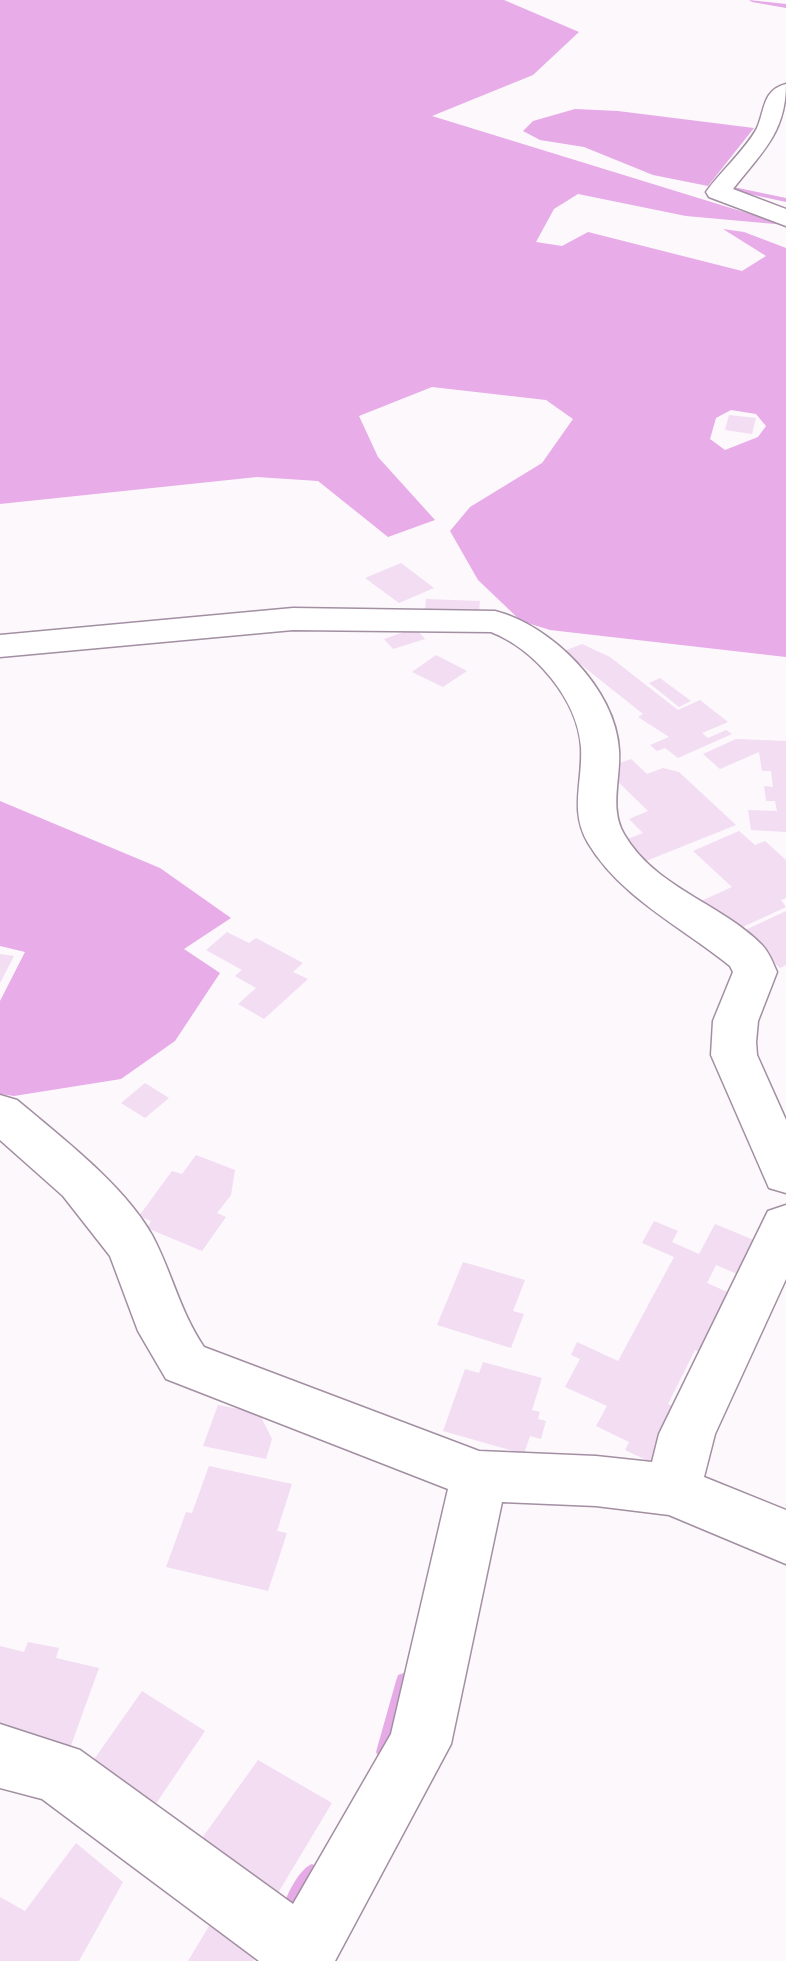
<!DOCTYPE html>
<html>
<head>
<meta charset="utf-8">
<style>
  body { margin:0 }
  canvas { display:block; background:#fcf8fc }
</style>
</head>
<body>
<canvas width="786" height="1961"></canvas>
<script>
const g = document.querySelector('canvas').getContext('2d');
g.lineJoin = 'round';
function fillPath(path, color) {
  g.fillStyle = color;
  g.fill(path, 'evenodd');
}
function stroke(path, color, width, dash) {
  g.strokeStyle = color;
  g.lineWidth = width;
  g.lineCap = dash ? 'butt' : 'round';
  g.setLineDash(dash || []);
  g.stroke(path);
}
fillPath(new Path2D(`
  M 0,0 L 504,0 L 579,32 L 533,75 L 432,116 L 786,225 L 686,216 L 578,194 L 554,209 L 536,242 L 562,246 L 588,232 L 742,271 L 766,256 L 723,229 L 744,232 L 786,248 L 786,657 L 550,630 L 521,621 L 478,580 L 450,531 L 470,507 L 542,463 L 573,419 L 546,400 L 432,387 L 359,416 L 378,457 L 435,520 L 388,537 L 318,481 L 257,477 L 0,504 ZM 731,410 L 756,414 L 766,426 L 758,437 L 725,450 L 710,439 L 716,418 Z
  M 0,801 L 160,868 L 231,918 L 184,949 L 220,973 L 175,1041 L 121,1079 L 14,1096 L 0,1094 L 0,1001 L 25,952 L 0,946 Z`), '#e8ace8');
fillPath(new Path2D(`
  M 575,109 L 618,111 L 754,128 L 708,186 L 653,175 L 584,147 L 540,140 L 523,131 L 533,121 Z`), '#e6aae7');
fillPath(new Path2D(`
  M 749,0 L 786,4 L 786,8 L 752,2 Z
  M 719,184 L 786,198 L 786,202 L 717,187 L 717,185 Z
  M 404,1673 L 410,1675 L 412,1681 L 394,1752 L 391,1758 L 385,1761 L 379,1758 L 376,1752 L 396,1681 L 398,1675 Z
  M 312,1864 L 318,1867 L 321,1873 C 316,1885 306,1905 294,1910 L 288,1907 L 285,1901 C 290,1889 300,1869 312,1864 Z`), '#e6aae7');
fillPath(new Path2D(`
  M 729,415 L 756,418 L 752,434 L 725,430 Z
  M 401,563 L 434,588 L 399,603 L 365,578 Z
  M 426,599 L 480,601 L 479,613 L 425,610 Z
  M 415,628 L 425,639 L 393,649 L 384,639 Z
  M 582,644 L 610,657 L 678,710 L 700,700 L 728,722 L 702,733 L 708,738 L 726,730 L 732,734 L 678,758 L 665,748 L 657,751 L 650,745 L 669,737 L 638,717 L 643,714 L 564,651 Z
  M 436,655 L 467,671 L 443,687 L 412,672 Z
  M 660,678 L 691,701 L 679,707 L 649,683 Z
  M 736,739 L 786,741 L 786,832 L 751,830 L 748,810 L 777,811 L 775,801 L 766,801 L 764,786 L 773,787 L 771,771 L 762,771 L 759,752 L 720,769 L 703,754 Z
  M 631,759 L 647,774 L 663,768 L 679,772 L 736,825 L 646,861 L 625,840 L 643,833 L 629,819 L 648,811 L 610,774 L 609,767 Z
  M 739,831 L 755,845 L 765,841 L 786,860 L 786,898 L 781,900 L 786,907 L 734,931 L 701,901 L 732,887 L 693,851 Z
  M 786,911 L 786,965 L 780,968 L 741,932 Z
  M 227,932 L 249,943 L 256,938 L 303,963 L 293,972 L 308,979 L 264,1019 L 238,1004 L 256,988 L 235,976 L 242,970 L 206,950 Z
  M 0,954 L 14,956 L 0,983 Z
  M 145,1083 L 169,1098 L 145,1118 L 121,1103 Z
  M 196,1155 L 235,1170 L 231,1195 L 217,1213 L 226,1217 L 202,1251 L 147,1228 L 151,1221 L 139,1216 L 172,1171 L 182,1174 Z
  M 654,1221 L 678,1231 L 672,1242 L 699,1254 L 715,1224 L 766,1245 L 749,1279 L 716,1265 L 707,1283 L 741,1298 L 712,1357 L 695,1350 L 668,1404 L 684,1411 L 657,1465 L 625,1450 L 629,1442 L 596,1426 L 607,1406 L 565,1387 L 580,1359 L 571,1355 L 577,1342 L 618,1361 L 674,1257 L 642,1243 Z
  M 463,1262 L 525,1280 L 513,1311 L 524,1314 L 511,1348 L 437,1325 Z
  M 483,1362 L 542,1378 L 532,1410 L 540,1412 L 538,1419 L 546,1421 L 541,1439 L 530,1436 L 524,1454 L 443,1431 L 465,1369 L 479,1373 Z
  M 218,1405 L 259,1413 L 272,1439 L 266,1459 L 203,1446 Z
  M 209,1466 L 292,1484 L 277,1531 L 287,1533 L 268,1591 L 166,1567 L 186,1512 L 192,1513 Z
  M 28,1642 L 59,1648 L 56,1658 L 99,1668 L 69,1751 L 0,1735 L 0,1646 L 24,1652 Z
  M 142,1691 L 205,1731 L 151,1811 L 88,1768 Z
  M 258,1760 L 332,1803 L 269,1908 L 187,1859 Z
  M 76,1843 L 123,1882 L 79,1961 L 0,1961 L 0,1897 L 25,1911 Z
  M 209,1926 L 257,1954 L 253,1961 L 188,1961 Z`), '#f2ddf2');
const minor = new Path2D(`
  M 786,84 C 786,133 761,153 733,189 L 786,209 L 786,226 L 709,197 L 706,192 C 720,172 746,149 757,128 C 765,111 762,90 786,84 Z
  M 293,608 L 495,611 C 551,625 616,689 619,750 C 621,778 609,808 624,834 C 654,887 722,904 762,945 C 769,952 773,963 777,972 L 758,1021 L 756,1042 L 757,1055 L 786,1120 L 786,1193 L 769,1188 L 711,1055 L 713,1021 L 733,972 L 730,966 C 682,927 620,897 588,843 C 569,811 583,782 581,747 C 578,700 535,649 491,632 L 293,630 L 0,657 L 0,635 Z
  M 0,1095 L 17,1100 C 61,1137 124,1185 152,1235 C 172,1272 179,1310 204,1347 L 479,1451 L 596,1456 L 652,1462 L 659,1434 L 768,1211 L 786,1205 L 786,1279 L 715,1434 L 704,1477 L 786,1510 L 786,1564 L 669,1515 L 596,1506 L 502,1502 L 451,1744 L 335,1961 L 259,1961 L 42,1799 L 0,1788 L 0,1724 L 80,1750 L 293,1904 L 391,1734 L 448,1489 L 166,1379 L 138,1331 L 110,1256 L 63,1196 L 0,1140 Z`);
stroke(minor, '#a28fa2', 3);
fillPath(minor, '#fff');
</script>
</body>
</html>
